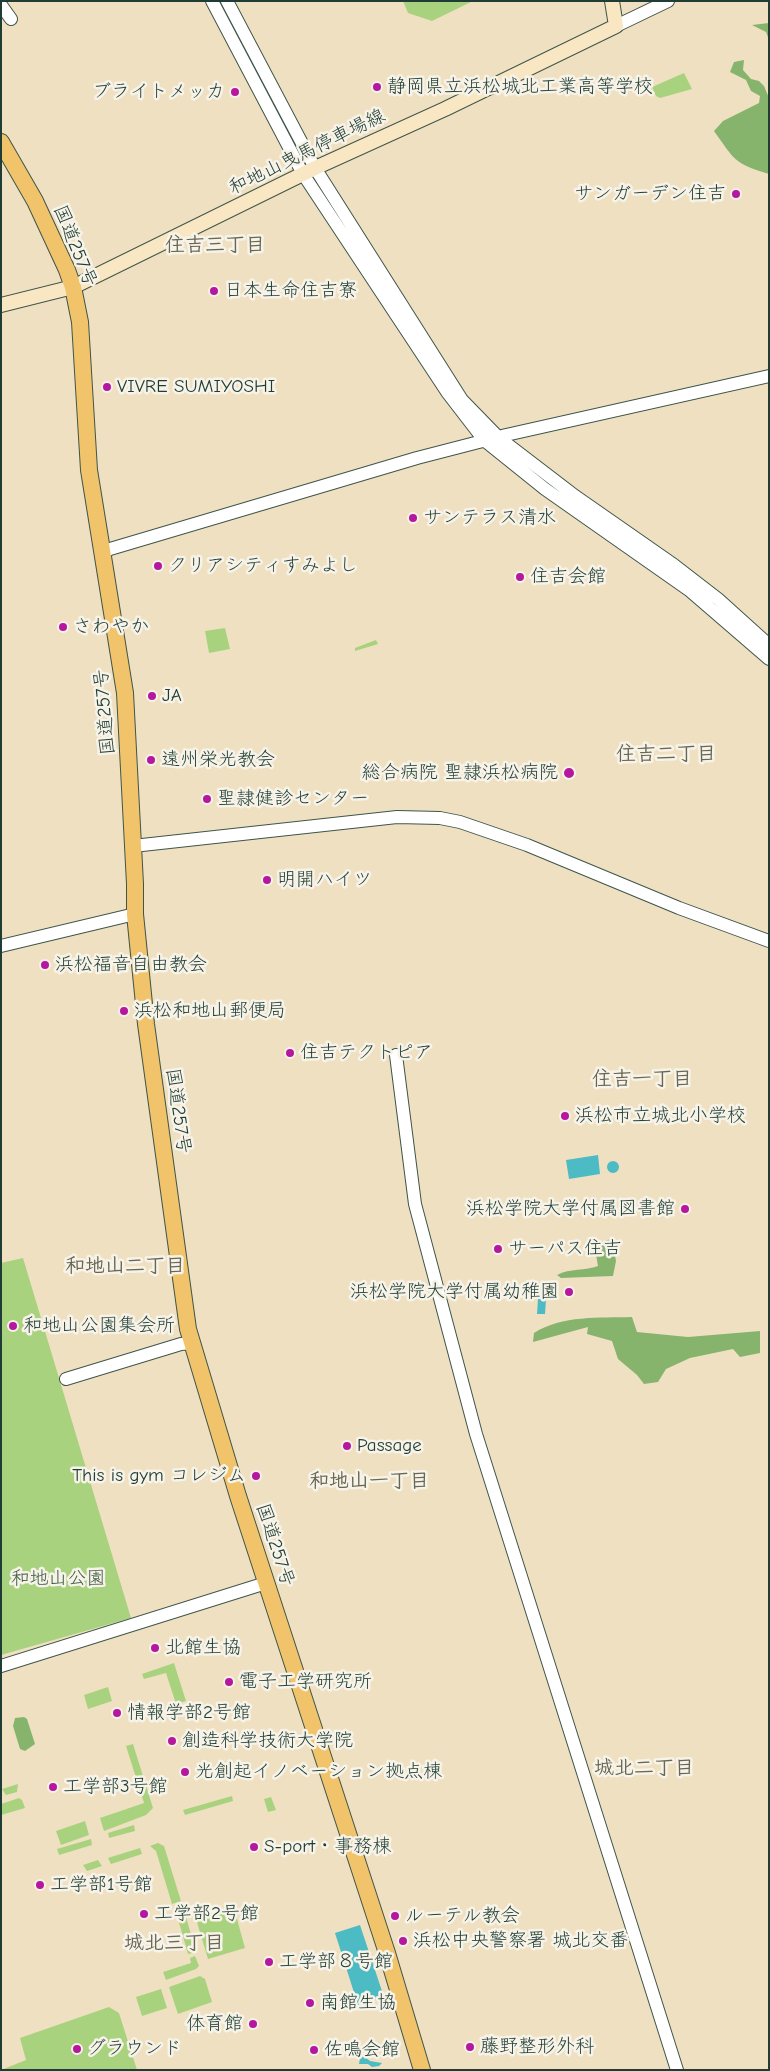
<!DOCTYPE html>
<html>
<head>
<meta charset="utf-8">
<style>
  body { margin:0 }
  #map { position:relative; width:770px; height:2071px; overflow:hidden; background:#f0e0c2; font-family:"Comic Neue",sans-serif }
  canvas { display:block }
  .frame { position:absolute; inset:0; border:2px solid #1f3d34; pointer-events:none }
</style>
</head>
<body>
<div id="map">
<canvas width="770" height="2071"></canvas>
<div class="frame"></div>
</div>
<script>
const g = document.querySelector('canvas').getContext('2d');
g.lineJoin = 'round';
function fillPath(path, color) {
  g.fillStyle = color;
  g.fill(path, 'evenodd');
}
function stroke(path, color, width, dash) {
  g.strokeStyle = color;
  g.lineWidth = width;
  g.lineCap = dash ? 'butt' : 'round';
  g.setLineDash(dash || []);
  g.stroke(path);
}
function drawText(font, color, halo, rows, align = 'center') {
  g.font = font + ' "Comic Neue","Klee One",sans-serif';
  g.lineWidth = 5;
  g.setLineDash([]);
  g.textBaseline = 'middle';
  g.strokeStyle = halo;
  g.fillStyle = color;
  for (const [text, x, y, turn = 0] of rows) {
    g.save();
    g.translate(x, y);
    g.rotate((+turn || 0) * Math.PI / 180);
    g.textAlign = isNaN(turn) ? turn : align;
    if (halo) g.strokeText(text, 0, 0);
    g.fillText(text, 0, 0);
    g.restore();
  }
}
fillPath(new Path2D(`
  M 403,1 L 473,1 L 432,21 L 408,13 Z
  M 684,73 L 692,89 L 660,98 L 656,96 L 652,87 Z
  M 225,628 L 230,649 L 209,653 L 205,631 Z
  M 376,640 L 378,644 L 355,651 L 355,648 Z
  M 23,1258 L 131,1618 L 1,1655 L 1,1263 Z
  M 174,1663 L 186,1701 L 176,1704 L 166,1673 L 144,1679 L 142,1674 Z
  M 108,1687 L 112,1701 L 88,1709 L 84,1695 Z
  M 133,1744 L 153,1808 L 146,1815 L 104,1831 L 100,1818 L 144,1803 L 126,1746 Z
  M 18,1784 L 17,1792 L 6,1795 L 2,1789 Z
  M 232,1796 L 233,1801 L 185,1815 L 183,1810 Z
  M 271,1797 L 276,1810 L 268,1812 L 264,1799 Z
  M 19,1798 L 22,1800 L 25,1808 L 1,1815 L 1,1804 Z
  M 85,1821 L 89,1835 L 61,1845 L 56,1831 Z
  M 134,1825 L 135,1831 L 109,1838 L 108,1833 Z
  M 91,1839 L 92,1845 L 59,1855 L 57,1849 Z
  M 158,1843 L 164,1846 L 181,1901 L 172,1904 L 156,1851 L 150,1846 Z
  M 140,1848 L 142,1854 L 111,1864 L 108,1858 Z
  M 98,1860 L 102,1866 L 87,1871 L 83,1865 Z
  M 234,1908 L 245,1948 L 208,1959 L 196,1919 Z
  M 184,1910 L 196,1952 L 188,1954 L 176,1912 Z
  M 195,1956 L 199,1966 L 196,1969 L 166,1980 L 163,1972 L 191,1963 L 190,1958 Z
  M 200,1976 L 205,1979 L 212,2002 L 178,2014 L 169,1987 Z
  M 161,1989 L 167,2008 L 142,2016 L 136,1997 Z
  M 109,2007 L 119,2013 L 137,2070 L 1,2070 L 26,2060 L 20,2038 Z`), '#a9d27e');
fillPath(new Path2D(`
  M 769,23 L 769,40 L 766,32 L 752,25 Z
  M 744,60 L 743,70 L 751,79 L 759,81 L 764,86 L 769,98 L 769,174 C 733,163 735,160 714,131 L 723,121 L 759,103 L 760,96 L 751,91 L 746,80 L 730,72 L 734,62 Z
  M 612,1239 L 616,1261 L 613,1276 L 561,1278 L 557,1275 C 570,1268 585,1271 598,1266 L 594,1243 Z
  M 632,1317 L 637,1332 L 688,1337 L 760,1331 L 760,1353 L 740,1357 L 733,1349 L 690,1358 L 666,1369 L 658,1382 L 644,1384 L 637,1375 L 618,1359 L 612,1341 L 587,1334 L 588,1327 L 533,1342 L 534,1333 C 562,1315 600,1318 632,1317 Z
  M 24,1717 L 27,1719 L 35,1744 L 25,1751 L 20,1749 L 13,1726 L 15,1718 Z`), '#86b46d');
fillPath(new Path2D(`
  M 598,1155 L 600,1174 L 569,1179 L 566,1160 Z
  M607 1167a6 6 0 1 1 12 0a6 6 0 1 1-12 0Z
  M 538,1299 L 546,1299 L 545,1314 L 537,1314 Z
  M 360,1925 L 384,1997 L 358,2005 L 335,1933 Z
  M 364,2056 L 370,2061 L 382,2063 L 379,2066 L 372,2067 L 368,2064 L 359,2064 L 360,2058 Z`), '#4dbbc3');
const tertiary = new Path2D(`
  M 212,1 L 303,174 L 447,392 L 484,440 L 545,489 L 689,590 L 769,659
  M 227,1 L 315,168 L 462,400 L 498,437 L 575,496 L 674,565 L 718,599 L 769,645
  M 1,5 L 11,19
  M 616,26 L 668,1
  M 102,554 L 110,549 L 417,458 L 506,435 L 769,376
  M 133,846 L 397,817 L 440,818 L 460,822 L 527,845 L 679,908 L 769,941
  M 1,946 L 135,914
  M 396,1055 L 415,1204 L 476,1434 L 677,2070
  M 66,1379 L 181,1344 L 193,1343
  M 1,1666 L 266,1583`);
const secondary = new Path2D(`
  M 1,305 L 73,287 L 315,168 L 445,109 L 616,26 L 612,1`);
const trunk = new Path2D(`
  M 1,142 L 35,201 L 67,270 L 73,287 L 80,322 L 89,470 L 125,693 L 135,884 L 135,914 L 146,1024 L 188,1329 L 238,1496 L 387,1953 L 422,2070`);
stroke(tertiary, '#3e5549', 14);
stroke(secondary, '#3e5549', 16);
stroke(trunk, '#3e5549', 18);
stroke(tertiary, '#fff', 12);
stroke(secondary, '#f9e7c3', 14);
stroke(trunk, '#f1c36a', 16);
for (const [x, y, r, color] of [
  [377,87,5,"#b5179e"],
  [235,92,5,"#b5179e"],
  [736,194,5,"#b5179e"],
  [214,291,5,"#b5179e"],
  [107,387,5,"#b5179e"],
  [413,518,5,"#b5179e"],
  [158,566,5,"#b5179e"],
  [520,577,5,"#b5179e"],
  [63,627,5,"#b5179e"],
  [152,696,5,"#b5179e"],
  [151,760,5,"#b5179e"],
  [569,773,6,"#b5179e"],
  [207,799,5,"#b5179e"],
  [267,880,5,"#b5179e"],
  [45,965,5,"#b5179e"],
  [124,1011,5,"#b5179e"],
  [290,1053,5,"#b5179e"],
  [565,1116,5,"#b5179e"],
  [685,1209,5,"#b5179e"],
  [498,1249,5,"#b5179e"],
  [569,1292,5,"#b5179e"],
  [13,1326,5,"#b5179e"],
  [347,1446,5,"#b5179e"],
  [256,1476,5,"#b5179e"],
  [155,1648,5,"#b5179e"],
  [229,1682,5,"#b5179e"],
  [117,1713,5,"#b5179e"],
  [172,1741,5,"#b5179e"],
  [185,1772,5,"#b5179e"],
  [53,1787,5,"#b5179e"],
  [254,1847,5,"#b5179e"],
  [40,1885,5,"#b5179e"],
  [144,1914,5,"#b5179e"],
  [395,1916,5,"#b5179e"],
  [403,1941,5,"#b5179e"],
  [269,1962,5,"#b5179e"],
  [310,2003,5,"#b5179e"],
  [253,2024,5,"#b5179e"],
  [470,2047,5,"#b5179e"],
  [77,2049,5,"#b5179e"],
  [314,2050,5,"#b5179e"]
]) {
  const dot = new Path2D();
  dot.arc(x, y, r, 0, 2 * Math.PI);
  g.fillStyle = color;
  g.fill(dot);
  stroke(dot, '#f7f3e8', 2);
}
drawText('19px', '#1f3d34', '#f7f3e8', [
  ["静岡県立浜松城北工業高等学校",387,87],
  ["ブライトメッカ",225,92,"right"],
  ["サンガーデン住吉",726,194,"right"],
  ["日本生命住吉寮",224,291],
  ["VIVRE SUMIYOSHI",117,387],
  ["サンテラス清水",423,518],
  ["クリアシティすみよし",168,566],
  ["住吉会館",530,577],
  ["さわやか",73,627],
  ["JA",162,696],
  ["遠州栄光教会",161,760],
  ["総合病院 聖隷浜松病院",558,773,"right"],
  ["聖隷健診センター",217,799],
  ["明開ハイツ",277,880],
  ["浜松福音自由教会",55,965],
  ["浜松和地山郵便局",134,1011],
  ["住吉テクトピア",300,1053],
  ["浜松市立城北小学校",575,1116],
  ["浜松学院大学付属図書館",675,1209,"right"],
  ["サーパス住吉",508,1249],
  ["浜松学院大学付属幼稚園",559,1292,"right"],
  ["和地山公園集会所",23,1326],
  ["Passage",357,1446],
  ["This is gym コレジム",246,1476,"right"],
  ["北館生協",165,1648],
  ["電子工学研究所",239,1682],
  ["情報学部2号館",127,1713],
  ["創造科学技術大学院",182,1741],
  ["光創起イノベーション拠点棟",195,1772],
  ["工学部3号館",63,1787],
  ["S-port・事務棟",264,1847],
  ["工学部1号館",50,1885],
  ["工学部2号館",154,1914],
  ["ルーテル教会",405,1916],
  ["浜松中央警察署 城北交番",413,1941],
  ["工学部８号館",279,1962],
  ["南館生協",320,2003],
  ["体育館",243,2024,"right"],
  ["藤野整形外科",480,2047],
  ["グラウンド",87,2049],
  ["佐鳴会館",324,2050]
], 'left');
drawText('19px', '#1f3d34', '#f7f3e8', [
  ["和地山曳馬停車場線",307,152,-26],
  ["国道257号",75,246,68],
  ["国道257号",105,712,-95],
  ["国道257号",178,1111,82],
  ["国道257号",275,1545,72]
]);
drawText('19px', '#3b5b43', '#f7f3e8', [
  ["和地山公園",58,1579]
]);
drawText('bold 20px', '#676754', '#f7f3e8', [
  ["住吉三丁目",215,245],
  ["住吉二丁目",666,754],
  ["住吉一丁目",642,1079],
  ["和地山二丁目",125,1266],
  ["和地山一丁目",369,1481],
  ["城北二丁目",644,1768],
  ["城北三丁目",174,1943]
]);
</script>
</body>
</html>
